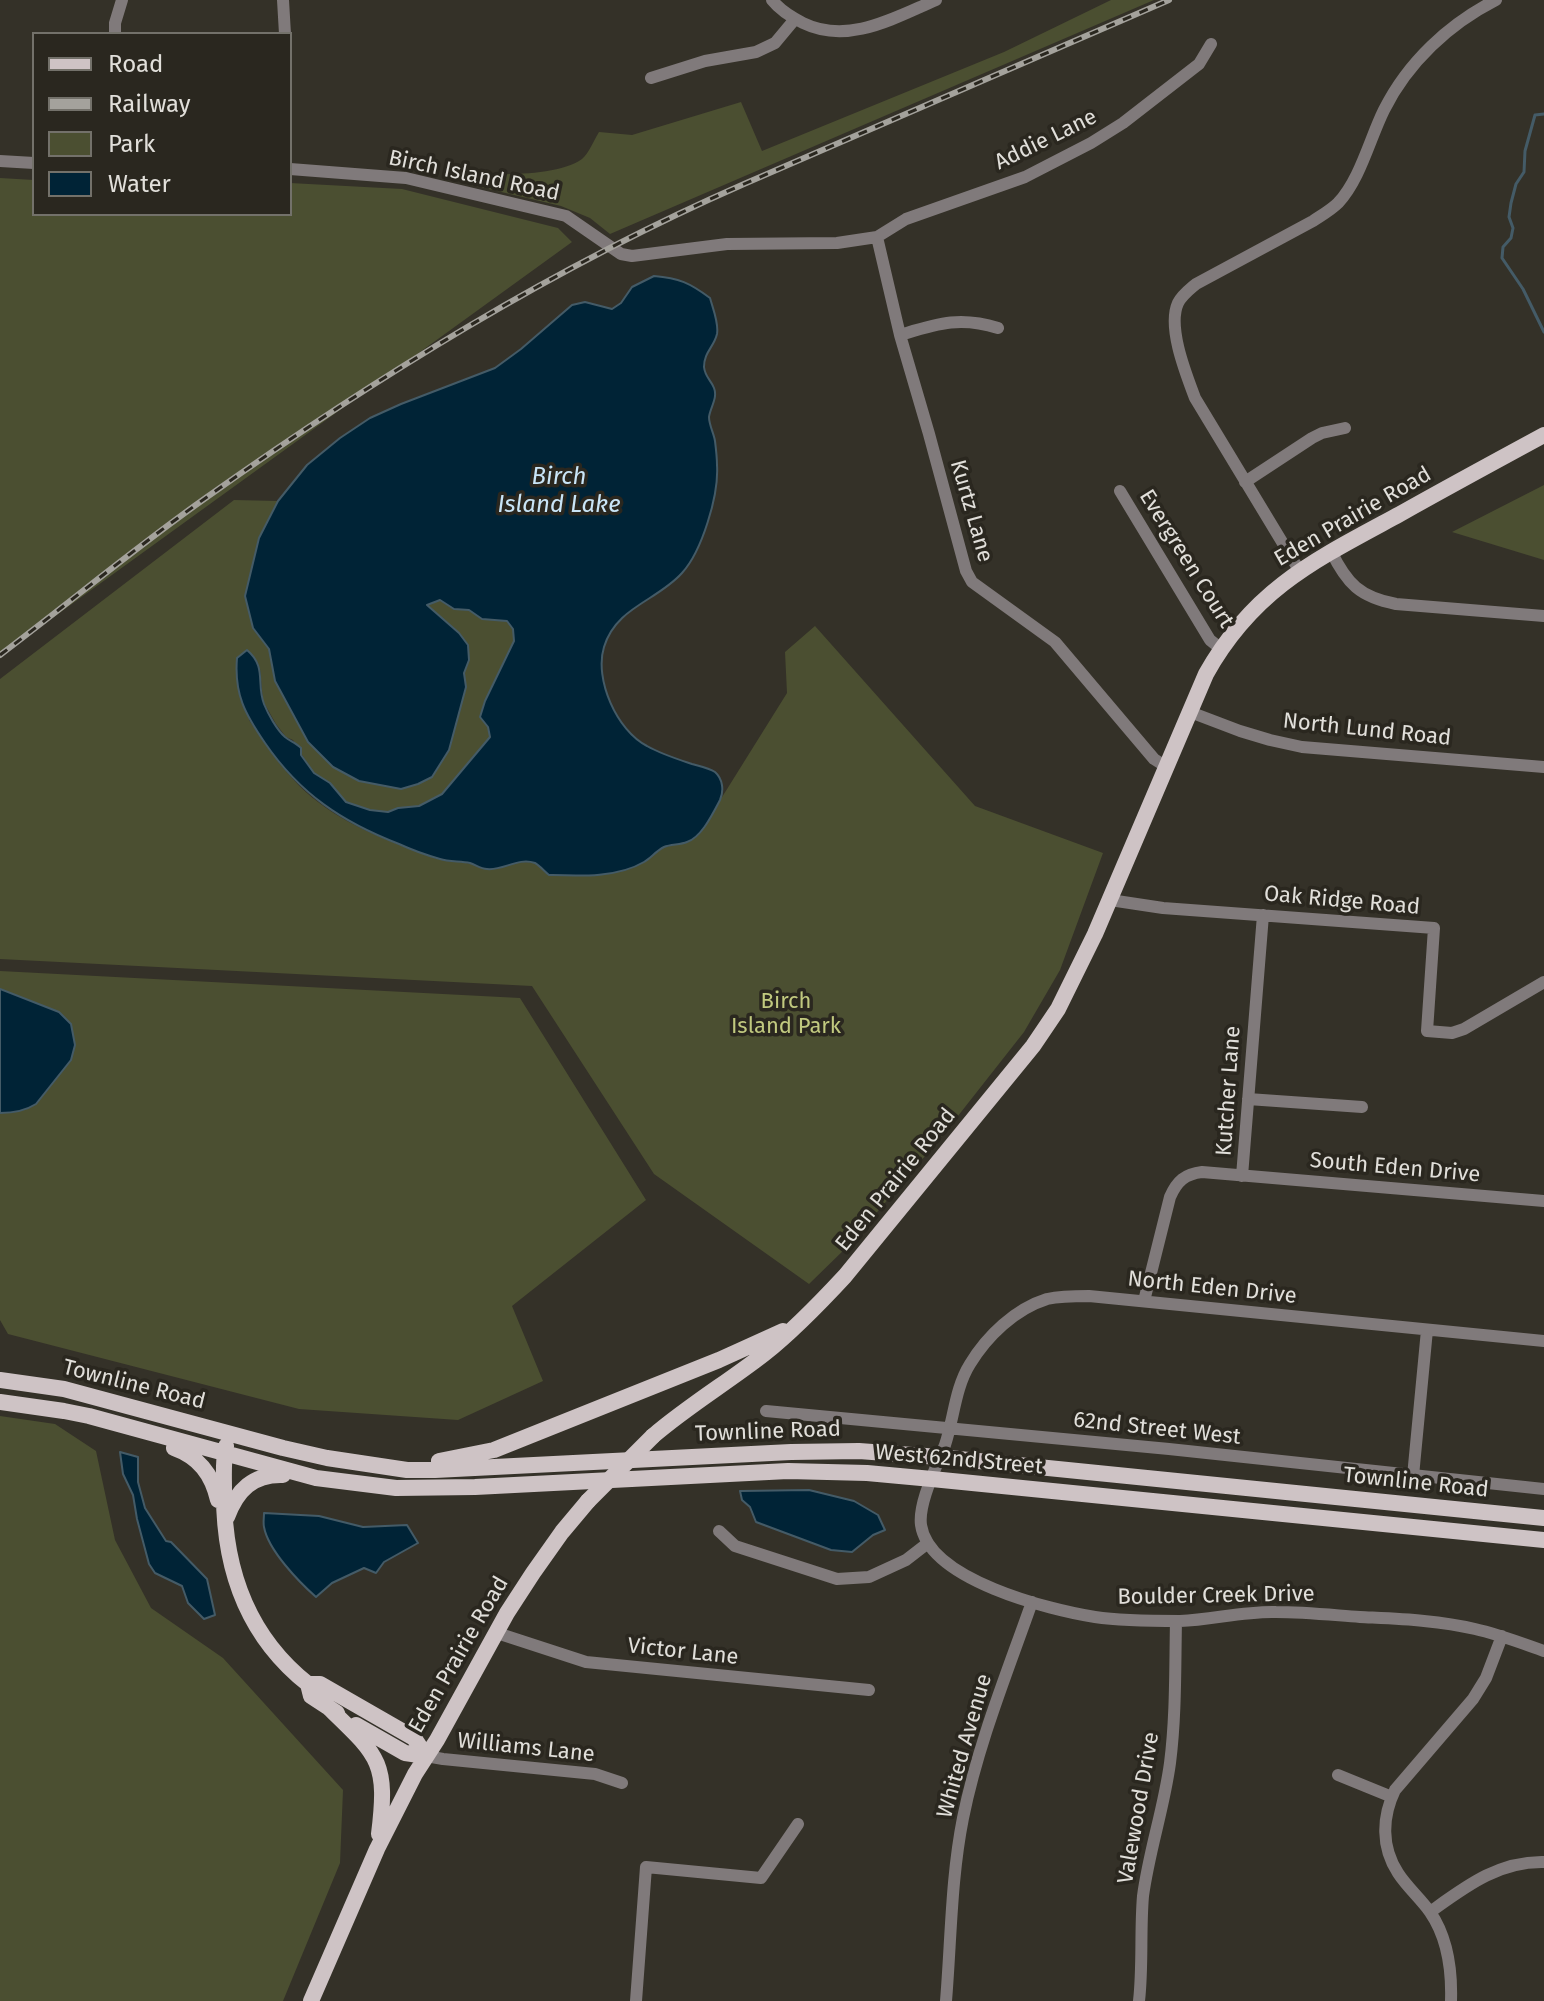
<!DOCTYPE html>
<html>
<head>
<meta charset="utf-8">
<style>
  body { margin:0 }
  #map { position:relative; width:1544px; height:2001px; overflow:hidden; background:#343128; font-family:"Fira Sans",sans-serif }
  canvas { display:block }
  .legend { position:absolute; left:32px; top:32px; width:260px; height:184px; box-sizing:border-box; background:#2a271f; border:2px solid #73716a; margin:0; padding:10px 14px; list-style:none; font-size:24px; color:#e1dfda }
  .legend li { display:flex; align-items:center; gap:16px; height:40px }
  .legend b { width:40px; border:2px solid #73716a }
</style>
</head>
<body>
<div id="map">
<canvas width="1544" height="2001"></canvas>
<ul class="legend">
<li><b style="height:10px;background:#cec3c5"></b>Road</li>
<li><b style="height:10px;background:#a4a29c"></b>Railway</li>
<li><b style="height:22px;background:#4b4f31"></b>Park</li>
<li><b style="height:22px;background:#002336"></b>Water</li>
</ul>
</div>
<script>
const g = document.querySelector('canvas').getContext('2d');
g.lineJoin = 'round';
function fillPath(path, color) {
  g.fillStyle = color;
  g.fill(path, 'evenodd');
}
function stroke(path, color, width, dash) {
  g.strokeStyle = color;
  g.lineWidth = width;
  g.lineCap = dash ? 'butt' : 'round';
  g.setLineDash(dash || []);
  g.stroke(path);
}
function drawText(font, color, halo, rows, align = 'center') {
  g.font = font + ' "Fira Sans",sans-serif';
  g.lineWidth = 7;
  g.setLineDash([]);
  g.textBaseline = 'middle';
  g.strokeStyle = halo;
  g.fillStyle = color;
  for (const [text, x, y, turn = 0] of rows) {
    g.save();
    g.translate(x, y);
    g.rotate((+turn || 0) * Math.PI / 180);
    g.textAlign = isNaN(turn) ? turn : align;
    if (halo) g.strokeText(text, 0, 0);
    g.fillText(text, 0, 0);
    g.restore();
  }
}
fillPath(new Path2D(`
  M 1111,0 L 1154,0 L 610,234 L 590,218 L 561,206 L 463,183 L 464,173 C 494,175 557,177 582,159 C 589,153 594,140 599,132 L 632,135 L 741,102 L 762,151 L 1004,52 Z
  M 0,178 L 34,180 L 34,214 L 290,214 L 290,183 L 402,189 L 558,228 L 572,242 L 0,656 Z
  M 1544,485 L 1544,560 L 1452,532 Z
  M 234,500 L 278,501 L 259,538 L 245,596 L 253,628 L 269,649 L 275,681 L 465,687 L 464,673 L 469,660 L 459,633 L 426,605 L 439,600 L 454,609 L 469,610 L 482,619 L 507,621 L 513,629 L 514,641 L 485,701 L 490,737 L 442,794 L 419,806 L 398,808 L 388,812 L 370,810 L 346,802 L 330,783 L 314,774 L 293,740 L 286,737 L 276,724 L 263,701 L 260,669 L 249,720 C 263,740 276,761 293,779 C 324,814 370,834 413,850 C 422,853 432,858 442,860 C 450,862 458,861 466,863 C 488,866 490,874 513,862 L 642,863 L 664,847 L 689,842 L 699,834 L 787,693 L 785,652 L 815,626 L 975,806 L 1103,853 L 1060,970 L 1024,1032 L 943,1135 L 849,1245 L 809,1284 L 654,1174 L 532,986 L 0,959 L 0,679 Z
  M 0,971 L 520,998 L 646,1200 L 512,1306 L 543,1381 L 458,1420 L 299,1409 L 8,1334 L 0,1320 Z
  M 0,1416 L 55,1424 L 96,1451 L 115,1540 L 151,1608 L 223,1658 L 343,1790 L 340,1863 L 283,2001 L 0,2001 Z`), '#4b4f31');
const water = new Path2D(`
  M 654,276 C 679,278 690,283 710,298 C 713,309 719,323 717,334 C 714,347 704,352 704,367 C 705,377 711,380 714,388 C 718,398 710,408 709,417 C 709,425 714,434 715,441 C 716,449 717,457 717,465 C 719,495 702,551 682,573 C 657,601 616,607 604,647 C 594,679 617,731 647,746 C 661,754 677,759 692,764 C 699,766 709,768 715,772 C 723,779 724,791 720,800 C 713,813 702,837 687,842 C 680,845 671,844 664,847 C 656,851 651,858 644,862 C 617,878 579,876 549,875 C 545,872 539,865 535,863 C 518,857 503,871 487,869 C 481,869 476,865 470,863 C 460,861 449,862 440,859 C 426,855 412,850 399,844 C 342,822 300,794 265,743 C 245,714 234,694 237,658 L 247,650 C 267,667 256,683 264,704 C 268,714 277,730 285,737 C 290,741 296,743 301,748 L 301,755 L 314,773 L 330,783 L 346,802 L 370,810 L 388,812 L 398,808 L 419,806 L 442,794 L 490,737 L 488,727 L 480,717 L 485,701 L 514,641 L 513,629 L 507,621 L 482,619 L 469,610 L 454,609 L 440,600 L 427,605 L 459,633 L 468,645 L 469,660 L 464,673 L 466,687 L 449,750 L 432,777 L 418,784 L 401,789 L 359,781 L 333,767 L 308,742 L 275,681 L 269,649 L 253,628 L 245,596 L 259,538 L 278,501 L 307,465 L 340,438 L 370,418 L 401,404 L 495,368 L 521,349 L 572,305 L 585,302 L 612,309 L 621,303 L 632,287 Z
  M 0,989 L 59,1012 L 71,1024 L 75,1045 L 71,1060 L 36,1104 C 25,1111 13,1113 0,1113 Z
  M 120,1452 L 138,1457 L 138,1482 L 145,1508 L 166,1541 L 171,1542 L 207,1579 L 215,1615 L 204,1619 L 188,1603 L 182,1586 L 155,1573 L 149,1564 L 137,1519 L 133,1495 L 123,1474 Z
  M 809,1490 L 854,1501 L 878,1515 L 885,1530 L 873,1535 L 852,1552 L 831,1550 L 756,1522 L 750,1507 L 742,1500 L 740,1491 Z
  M 264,1513 L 319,1516 L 363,1527 L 407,1525 L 418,1543 L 384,1562 L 376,1573 L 364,1568 L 332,1583 L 316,1597 C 299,1582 268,1550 264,1527 C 263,1523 264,1518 264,1513 Z`);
fillPath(water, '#002336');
stroke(water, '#445b67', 2);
stroke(new Path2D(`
  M 1544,114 L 1535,115 L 1525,151 L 1524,172 L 1516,184 L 1511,203 L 1509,217 L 1513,228 L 1511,238 L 1503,247 L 1502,258 L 1523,289 L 1544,332`), '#445b67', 3);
stroke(new Path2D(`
  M 283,0 L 285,34
  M 772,0 C 780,10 791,17 803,23 C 848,45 894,18 936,0
  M 115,34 L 115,23 L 122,0
  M 651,78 L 705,61 L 756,52 L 775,43 L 795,19
  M 0,161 L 34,163
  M 290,169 L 406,178 L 566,216 L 621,254 L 632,256 L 727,244 L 837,243 L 877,237 L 906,219 L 1025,177 L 1091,143 L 1123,123 L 1199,64 L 1211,44
  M 877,237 L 900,335 L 929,434 L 966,571 L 972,582 L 1055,642 L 1154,759 L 1165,766
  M 900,335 C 937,324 959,316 998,328
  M 1245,482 L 1312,438 L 1322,433 L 1345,428
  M 1120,491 L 1210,640 L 1220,648
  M 1331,551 C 1347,584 1360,597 1396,604 L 1544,616
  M 1299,570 L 1195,398 C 1186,374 1167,327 1178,303 C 1182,295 1189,290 1196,284 L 1313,221 C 1322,215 1331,210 1338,203 C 1360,180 1370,138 1384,110 C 1408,62 1449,24 1496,0
  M 1190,712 L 1240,731 L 1270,740 L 1302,747 L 1544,767
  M 1110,900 L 1163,908 L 1434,928 L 1427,1031 L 1452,1033 L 1464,1029 L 1544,982
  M 1248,1099 L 1362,1107
  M 1242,1176 L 1263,915
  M 1144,1301 L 1170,1197 C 1177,1181 1185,1174 1202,1172 L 1544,1201
  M 1544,1341 L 1089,1296 C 1075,1296 1061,1296 1047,1299 C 1015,1309 987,1336 970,1364 C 955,1388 954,1418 945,1445 C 937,1466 918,1503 921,1525 C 929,1580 1050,1610 1095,1617 C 1122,1621 1152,1621 1180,1621 C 1212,1620 1243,1611 1276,1612 C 1304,1612 1332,1615 1360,1617 C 1399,1619 1437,1620 1475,1629 C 1498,1634 1521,1643 1544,1651
  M 766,1411 L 1169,1449 L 1544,1489
  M 1413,1476 L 1427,1330
  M 719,1531 L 735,1546 L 837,1579 L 869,1577 L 906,1560 L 928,1543
  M 497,1633 L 586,1662 L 869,1690
  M 426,1756 L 443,1759 L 595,1774 L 622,1783
  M 1338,1775 L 1392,1797
  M 1430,1912 C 1465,1887 1498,1861 1544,1862
  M 636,2001 L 646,1867 L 761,1878 L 798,1824
  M 946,2001 C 951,1941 951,1878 963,1818 C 978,1744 1007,1673 1032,1602
  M 1139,2001 C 1143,1966 1140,1931 1143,1896 C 1149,1851 1164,1808 1170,1763 C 1176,1716 1175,1668 1176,1621
  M 1451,2001 C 1452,1970 1448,1938 1430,1912 C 1420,1898 1407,1887 1398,1873 C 1381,1847 1382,1817 1395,1790 L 1473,1699 L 1486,1678 L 1502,1636`), '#807a7b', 12);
stroke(new Path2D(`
  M 0,1380 L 64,1389 L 283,1448 L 327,1458 L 407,1470 L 435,1470 L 791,1452 L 859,1451 L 939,1457 L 1544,1518
  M 0,1402 L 64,1411 L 89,1416 L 316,1478 L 396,1488 L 475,1487 L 788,1471 L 867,1473 L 932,1479 L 1544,1540
  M 653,1436 C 688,1406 728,1382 764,1354 C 793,1331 820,1303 845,1276 L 1033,1046 L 1058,1009 L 1095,934 L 1206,674 C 1254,588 1317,559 1400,514 C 1448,487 1496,461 1544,435
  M 226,1446 C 223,1460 224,1475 224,1489 C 223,1566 246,1635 308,1684 L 320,1684 L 414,1738 L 426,1756
  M 174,1448 C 199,1457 212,1474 218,1500
  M 439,1461 L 494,1450 L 719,1360 L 783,1331
  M 227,1517 C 237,1490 253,1474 283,1475
  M 308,1684 L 311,1696 L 337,1713
  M 329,1708 C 379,1756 388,1762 379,1834
  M 356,1725 L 405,1753 L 426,1756
  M 311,2001 L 377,1849 L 415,1774 L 437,1740 L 507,1613 L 533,1573 L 562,1532 L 588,1501`), '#cec3c5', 16);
const rail = new Path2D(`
  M 0,655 C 69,603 136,547 207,497 C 375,378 554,267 744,184 L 1169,0`);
stroke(rail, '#a4a29c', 6);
stroke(rail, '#2a271f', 3, [9]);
stroke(new Path2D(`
  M 588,1501 L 653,1436`), '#cec3c5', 16);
drawText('22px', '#e1dfda', '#2a271f', [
  ["Addie Lane",1046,140,-26],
  ["Birch Island Road",474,176,12],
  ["Kurtz Lane",971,511,74],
  ["Eden Prairie Road",1353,517,-30],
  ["Evergreen Court",1186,559,58],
  ["North Lund Road",1367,730,6],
  ["Oak Ridge Road",1342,901,5],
  ["Kutcher Lane",1229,1091,-86],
  ["South Eden Drive",1395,1168,5],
  ["Eden Prairie Road",896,1180,-51],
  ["North Eden Drive",1212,1288,6],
  ["Townline Road",134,1385,14],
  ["62nd Street West",1157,1429,6],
  ["Townline Road",768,1432,-2],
  ["West 62nd Street",959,1460,5],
  ["Townline Road",1416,1483,6],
  ["Boulder Creek Drive",1216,1596,-1],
  ["Victor Lane",683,1652,6],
  ["Eden Prairie Road",459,1655,-60],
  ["Whited Avenue",965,1746,-74],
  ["Williams Lane",526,1748,6],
  ["Valewood Drive",1139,1808,-80]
]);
drawText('22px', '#c1c97f', '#2a271f', [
  ["Birch",786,1002],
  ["Island Park",786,1027]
]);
drawText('italic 24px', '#c9e5f7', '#2a271f', [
  ["Birch",559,477],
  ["Island Lake",559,505]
]);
</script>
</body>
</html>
